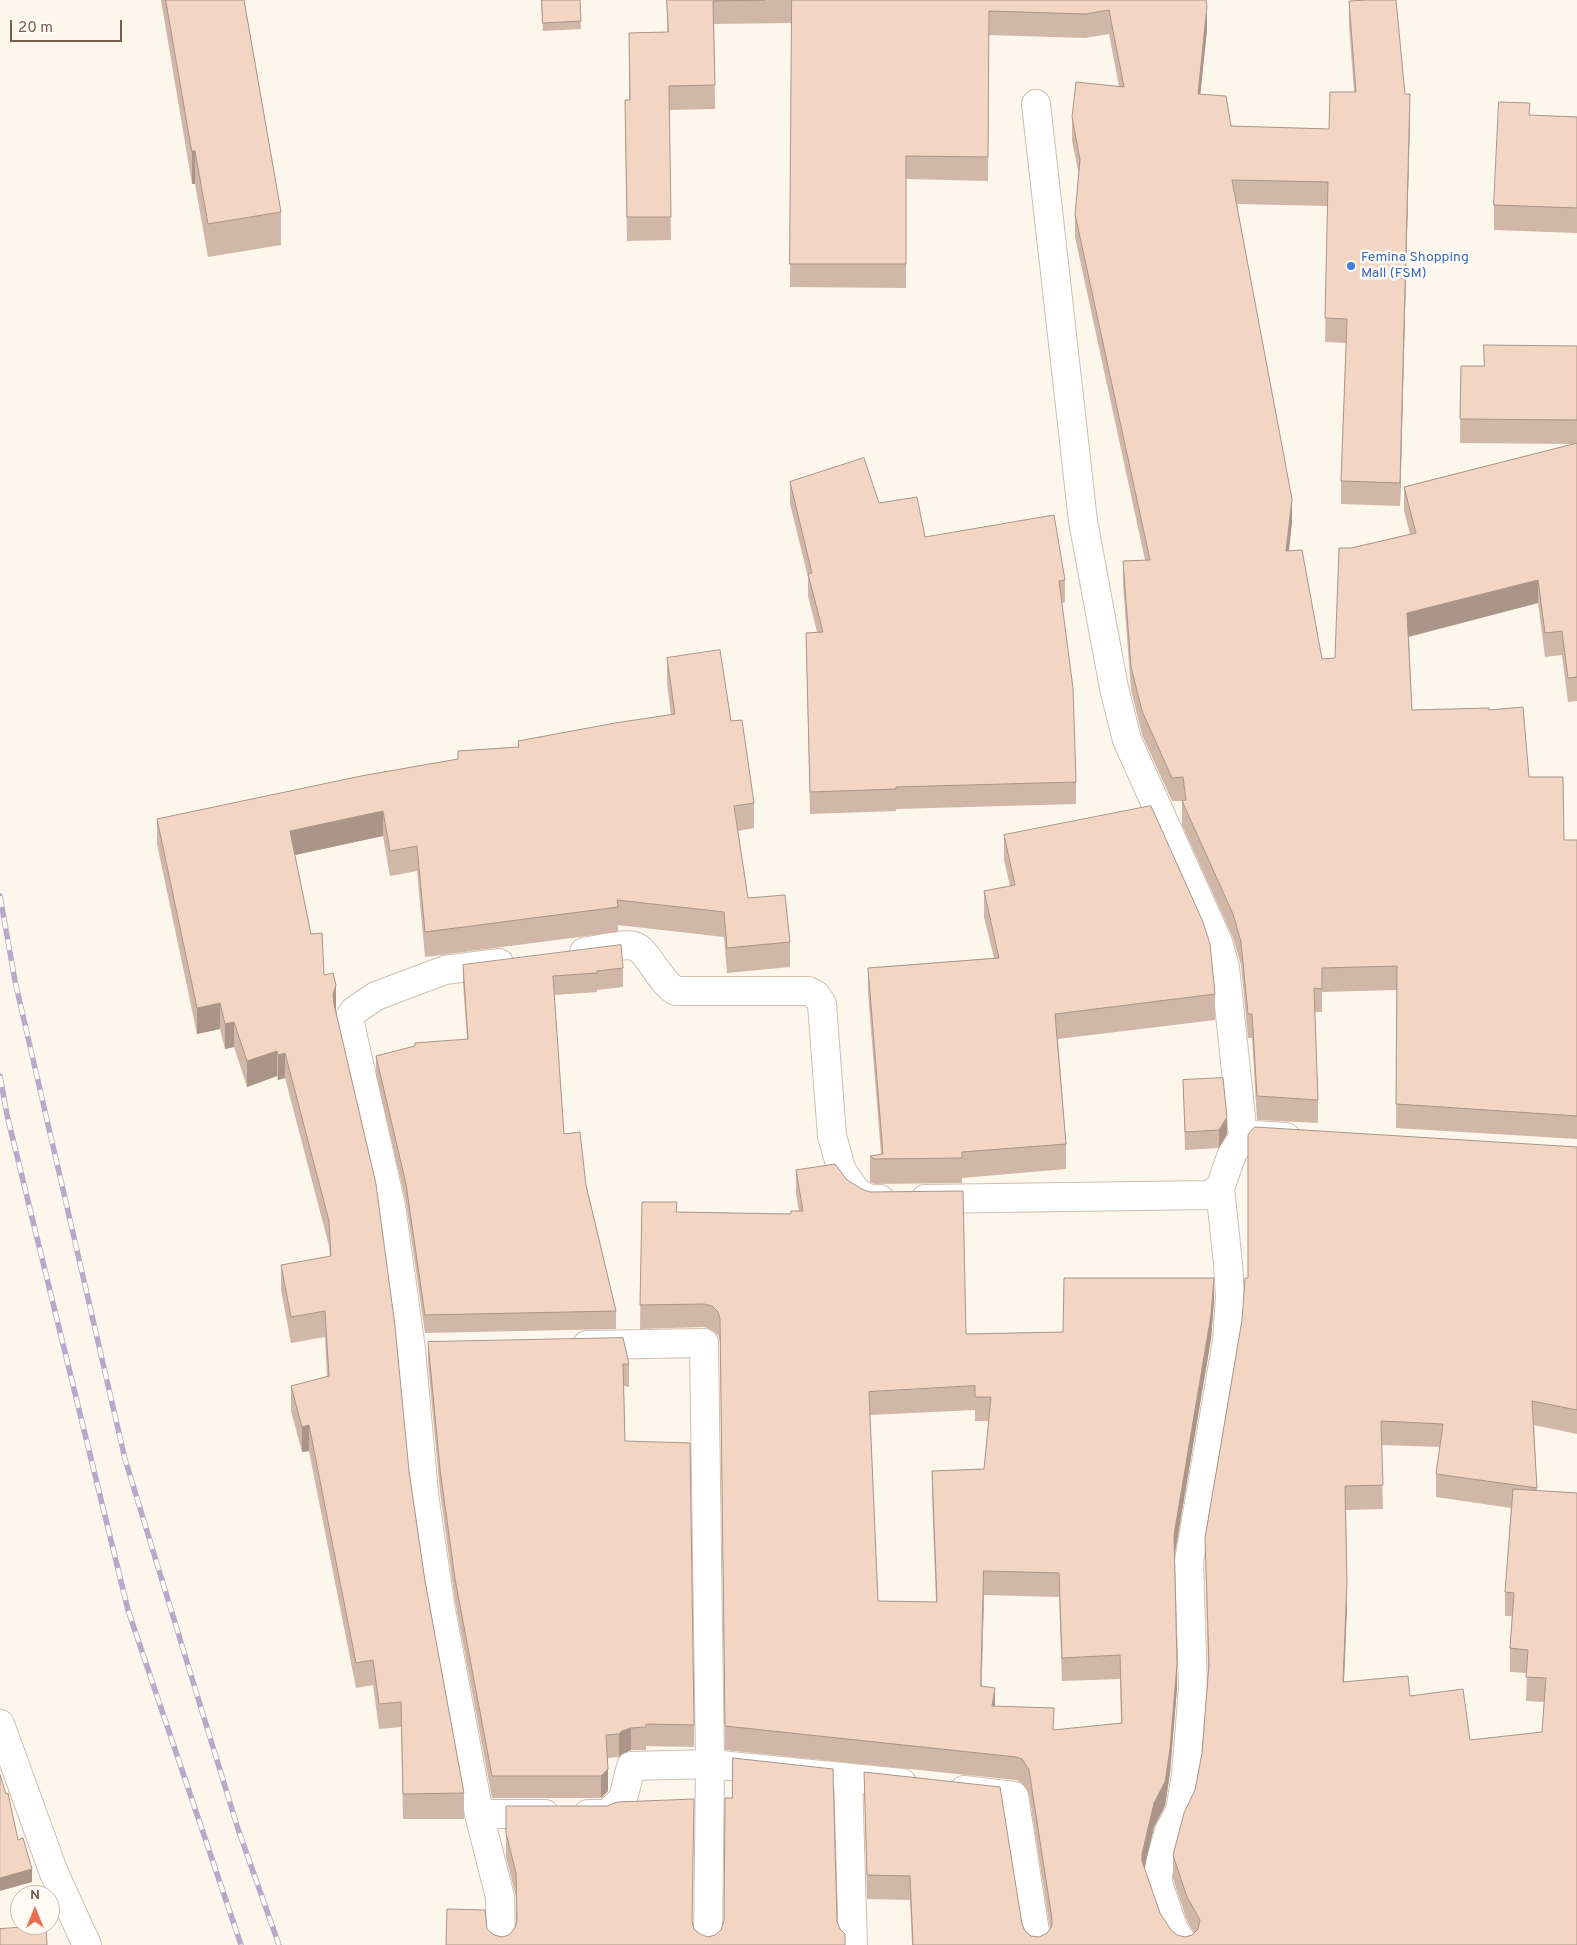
<!DOCTYPE html>
<html>
<head>
<meta charset="utf-8">
<style>
  body { margin:0 }
  #map { position:relative; width:1577px; height:1945px; overflow:hidden; background:#fdf6ec; font-family:Overpass,sans-serif }
  canvas { display:block }
  .north { position:absolute; left:10px; top:1885px; width:50px; height:50px; box-sizing:border-box; background:#fffaf3; border:1px solid #cabbb1; border-radius:50%; rotate:0deg; font-size:14px; font-weight:700; line-height:20px; text-align:center; color:#7a5c4d }
  .north::after { content:''; display:block; margin:auto; width:18px; height:22px; background:#e76f51; clip-path:polygon(50% 0,100% 100%,50% 72%,0 100%) }
  .scale { position:absolute; left:10px; top:20px; width:112px; height:22px; box-sizing:border-box; border:2px solid #7a5c4d; border-top:0; padding-left:6px; font-size:15px; line-height:18px; white-space:nowrap; color:#7a5c4d; -webkit-text-stroke:4px #fffaf3; paint-order:stroke }
</style>
</head>
<body>
<div id="map">
<canvas width="1577" height="1945"></canvas>
<div class="north">N</div>
<div class="scale">20 m</div>
</div>
<script>
const g = document.querySelector('canvas').getContext('2d');
g.lineJoin = 'round';
function stroke(path, color, width, dash) {
  g.strokeStyle = color;
  g.lineWidth = width;
  g.lineCap = dash ? 'butt' : 'round';
  g.setLineDash(dash || []);
  g.stroke(path);
}
function fillPath(path, color) {
  g.fillStyle = color;
  g.fill(path, 'evenodd');
}
function drawText(font, color, halo, rows, align = 'center') {
  g.font = font + ' Overpass,sans-serif';
  g.lineWidth = 5;
  g.setLineDash([]);
  g.textBaseline = 'middle';
  g.strokeStyle = halo;
  g.fillStyle = color;
  for (const [text, x, y, turn = 0] of rows) {
    g.save();
    g.translate(x, y);
    g.rotate((+turn || 0) * Math.PI / 180);
    g.textAlign = isNaN(turn) ? turn : align;
    if (halo) g.strokeText(text, 0, 0);
    g.fillText(text, 0, 0);
    g.restore();
  }
}
const minor = new Path2D(`
  M 1036,104 L 1083,521 L 1114,688 L 1127,740 L 1218,942 L 1225,967 L 1243,1137
  M 584,952 C 597,950 622,943 634,946 C 648,950 659,982 676,991 L 808,991 L 816,995 L 822,1004 L 832,1136 L 842,1171 L 856,1191 L 870,1200 L 880,1199
  M 499,963 L 445,970 L 376,996 L 354,1011 L 349,1019 L 391,1206 L 411,1349 L 424,1494 L 440,1604 L 479,1814 L 500,1897 L 501,1945
  M 925,1199 L 1209,1195 L 1220,1188 L 1232,1154 L 1243,1137 L 1252,1135 L 1286,1137
  M 587,1345 L 704,1343 L 710,1764 L 708,1945
  M 0,1724 L 54,1873 L 87,1945
  M 848,1778 L 853,1945
  M 964,1790 L 1014,1796 L 1037,1945
  M 479,1814 L 545,1814
  M 588,1814 L 607,1814 L 623,1799 L 631,1766 L 710,1764 L 902,1783
  M 1184,1945 L 1173,1928 L 1157,1880 L 1161,1859 L 1169,1831 L 1180,1811 L 1186,1775 L 1193,1688 L 1189,1561 L 1227,1341 L 1230,1297 L 1228,1264 L 1220,1188`);
stroke(minor, '#d1beb0', 30);
stroke(minor, '#fff', 28);
const rail = new Path2D(`
  M 0,896 L 15,981 L 125,1459 L 238,1829 L 279,1945
  M 0,1076 L 7,1115 L 128,1610 L 241,1945`);
stroke(rail, '#b9a8c9', 5.5);
stroke(rail, '#fffaf3', 4, [11]);
fillPath(new Path2D(`
  M 161,0 L 244,0 L 281,212 L 281,245 L 208,257 L 195,184 L 192,184 Z
  M 541,0 L 580,0 L 581,29 L 543,31 Z
  M 667,0 L 1206,0 L 1207,30 L 1200,94 L 1231,126 L 1329,129 L 1354,92 L 1349,25 L 1349,1 L 1405,94 L 1410,117 L 1400,506 L 1341,504 L 1341,481 L 1346,343 L 1325,342 L 1328,206 L 1237,204 L 1292,522 L 1289,551 L 1322,659 L 1335,658 L 1351,548 L 1410,534 L 1404,511 L 1404,487 L 1573,444 L 1460,443 L 1461,366 L 1484,366 L 1577,346 L 1577,701 L 1568,702 L 1562,655 L 1545,657 L 1538,603 L 1409,637 L 1412,710 L 1489,710 L 1529,777 L 1564,840 L 1577,840 L 1577,1139 L 1396,1128 L 1397,990 L 1322,992 L 1322,1012 L 1315,1012 L 1318,1100 L 1318,1123 L 1257,1120 L 1252,1038 L 1248,1038 L 1241,965 L 1233,938 L 1182,825 L 1182,801 L 1183,801 L 1172,801 L 1142,735 L 1131,690 L 1123,585 L 1123,561 L 1145,560 L 1075,237 L 1075,214 L 1079,175 L 1072,141 L 1072,117 L 1119,87 L 1109,34 L 1085,38 L 989,35 L 988,181 L 906,179 L 906,288 L 790,287 L 792,23 L 714,24 L 715,109 L 669,110 L 671,240 L 627,241 L 625,124 L 629,100 L 629,33 L 667,32 Z
  M 1530,115 L 1577,117 L 1577,233 L 1494,230 L 1494,205 Z
  M 790,482 L 879,503 L 925,537 L 1065,580 L 1065,602 L 1062,603 L 1076,782 L 1076,804 L 896,809 L 896,811 L 810,814 L 806,633 L 817,632 L 808,596 L 808,577 L 790,504 Z
  M 667,658 L 731,721 L 754,803 L 754,828 L 738,831 L 748,898 L 790,942 L 790,967 L 727,973 L 724,937 L 618,925 L 618,932 L 425,957 L 417,871 L 390,876 L 383,836 L 295,855 L 311,934 L 336,1011 L 409,1471 L 425,1581 L 464,1793 L 464,1819 L 403,1819 L 401,1727 L 379,1729 L 373,1685 L 356,1688 L 309,1451 L 302,1452 L 291,1411 L 291,1386 L 327,1377 L 325,1337 L 291,1343 L 281,1290 L 281,1265 L 330,1257 L 329,1246 L 285,1078 L 278,1080 L 277,1076 L 247,1087 L 234,1047 L 225,1049 L 220,1029 L 197,1034 L 157,844 L 157,819 L 458,759 L 458,751 L 518,747 L 518,741 L 671,715 L 667,683 Z
  M 1004,835 L 1215,994 L 1215,1020 L 1058,1039 L 1066,1144 L 1066,1169 L 962,1178 L 962,1183 L 874,1184 L 870,1182 L 870,1156 L 881,1154 L 868,993 L 868,968 L 994,958 L 984,917 L 984,891 L 1010,886 L 1004,860 Z
  M 463,965 L 623,968 L 623,987 L 597,990 L 597,992 L 554,995 L 564,1134 L 586,1185 L 616,1311 L 616,1329 L 425,1333 L 406,1203 L 376,1075 L 376,1056 L 467,1039 L 463,983 Z
  M 1183,1080 L 1227,1134 L 1219,1148 L 1185,1150 Z
  M 1577,1147 L 1577,1434 L 1534,1425 L 1537,1490 L 1577,1945 L 912,1945 L 910,1900 L 867,1899 L 864,1772 L 1022,1924 L 1025,1931 L 1031,1936 L 1039,1937 L 1047,1933 L 1050,1929 L 1029,1794 L 1022,1783 L 1016,1780 L 725,1750 L 720,1342 L 718,1335 L 712,1330 L 704,1327 L 640,1329 L 642,1202 L 677,1212 L 791,1214 L 799,1211 L 796,1194 L 796,1170 L 966,1334 L 1063,1332 L 1214,1301 L 1211,1339 L 1174,1555 L 1177,1688 L 1170,1773 L 1165,1806 L 1154,1827 L 1144,1867 L 1160,1913 L 1171,1930 L 1177,1935 L 1185,1937 L 1192,1935 L 1194,1933 L 1187,1921 L 1173,1879 L 1173,1855 L 1195,1790 L 1202,1753 L 1208,1671 L 1205,1538 L 1242,1320 L 1248,1278 ZM 975,1410 L 975,1421 L 989,1421 L 984,1469 L 932,1471 L 932,1495 L 936,1602 L 878,1601 L 870,1415 ZM 1381,1445 L 1440,1447 L 1436,1474 L 1436,1497 L 1511,1508 L 1505,1592 L 1505,1616 L 1512,1616 L 1510,1648 L 1510,1672 L 1527,1673 L 1526,1701 L 1544,1702 L 1542,1732 L 1470,1740 L 1410,1696 L 1344,1682 L 1347,1606 L 1346,1510 L 1383,1509 ZM 984,1595 L 1059,1597 L 1062,1681 L 1120,1679 L 1121,1723 L 1054,1730 L 995,1706 L 981,1686 Z
  M 428,1342 L 629,1364 L 629,1387 L 624,1386 L 625,1441 L 694,1725 L 694,1747 L 646,1746 L 646,1750 L 631,1750 L 622,1754 L 619,1757 L 608,1758 L 608,1791 L 601,1798 L 492,1798 L 455,1601 L 440,1492 L 428,1364 Z
  M 506,1806 L 693,1922 L 694,1929 L 700,1934 L 708,1937 L 837,1922 L 840,1929 L 845,1934 L 446,1945 L 487,1929 L 494,1935 L 502,1937 L 509,1935 L 515,1928 L 516,1923 L 516,1897 L 506,1857 Z`), '#d1b7a8');
fillPath(new Path2D(`
  M 1207,6 L 1207,30 L 1198,117 L 1198,94 Z
  M 1410,94 L 1410,117 L 1400,506 L 1400,483 Z
  M 192,151 L 195,151 L 195,184 L 192,184 Z
  M 1292,499 L 1292,522 L 1286,575 L 1286,551 Z
  M 1538,580 L 1538,603 L 1407,637 L 1407,613 Z
  M 383,811 L 383,836 L 290,856 L 290,831 Z
  M 336,985 L 336,1011 L 333,1019 L 333,994 Z
  M 220,1003 L 220,1029 L 197,1034 L 197,1008 Z
  M 234,1022 L 234,1047 L 225,1049 L 225,1024 Z
  M 277,1051 L 277,1076 L 247,1087 L 247,1061 Z
  M 285,1053 L 285,1078 L 278,1080 L 278,1055 Z
  M 1227,1117 L 1227,1134 L 1219,1148 L 1219,1130 Z
  M 1214,1278 L 1214,1301 L 1211,1339 L 1174,1559 L 1174,1535 Z
  M 309,1425 L 309,1451 L 302,1452 L 302,1427 Z
  M 984,1571 L 984,1595 L 981,1710 L 981,1686 Z
  M 1347,1583 L 1347,1606 L 1343,1705 L 1343,1682 Z
  M 1177,1664 L 1177,1688 L 1170,1773 L 1165,1806 L 1154,1827 L 1142,1878 L 1142,1854 L 1154,1803 Z
  M 995,1688 L 995,1712 L 992,1706 Z
  M 631,1728 L 631,1750 L 622,1754 L 619,1757 L 619,1734 L 622,1731 Z
  M 608,1769 L 608,1791 L 601,1798 L 601,1776 Z
  M 32,1869 L 32,1882 L 0,1891 L 0,1878 Z`), '#aa9588');
const building = new Path2D(`
  M 166,0 L 244,0 L 281,212 L 208,224 L 195,151 L 192,151 Z
  M 542,0 L 580,0 L 581,21 L 543,23 Z
  M 667,0 L 765,0 L 713,1 L 715,85 L 669,86 L 671,217 L 627,217 L 625,100 L 630,100 L 629,33 L 668,32 Z
  M 792,0 L 1206,0 L 1207,6 L 1198,94 L 1226,96 L 1231,126 L 1329,129 L 1330,92 L 1356,92 L 1349,1 L 1366,0 L 1396,0 L 1405,94 L 1410,94 L 1400,483 L 1341,481 L 1347,319 L 1325,318 L 1328,182 L 1232,180 L 1292,499 L 1286,551 L 1302,550 L 1322,659 L 1335,658 L 1339,548 L 1351,548 L 1416,533 L 1404,487 L 1577,443 L 1577,677 L 1568,678 L 1562,631 L 1545,633 L 1538,580 L 1407,613 L 1412,710 L 1489,708 L 1489,710 L 1523,707 L 1529,777 L 1563,777 L 1564,840 L 1577,840 L 1577,1116 L 1396,1104 L 1397,966 L 1322,968 L 1322,989 L 1314,988 L 1318,1100 L 1257,1096 L 1252,1014 L 1248,1014 L 1241,942 L 1233,914 L 1182,801 L 1186,800 L 1183,777 L 1172,778 L 1142,711 L 1131,667 L 1123,561 L 1150,560 L 1075,214 L 1080,160 L 1072,117 L 1076,82 L 1124,87 L 1109,10 L 1085,14 L 989,11 L 988,157 L 906,156 L 906,264 L 790,264 Z
  M 1499,102 L 1530,103 L 1529,115 L 1577,117 L 1577,208 L 1494,205 Z
  M 1484,345 L 1577,346 L 1577,420 L 1460,419 L 1461,366 L 1484,366 Z
  M 864,458 L 879,503 L 917,497 L 925,537 L 1054,515 L 1065,580 L 1059,581 L 1073,688 L 1076,782 L 896,787 L 896,789 L 810,792 L 806,633 L 823,632 L 808,574 L 812,573 L 790,482 Z
  M 720,650 L 731,721 L 742,720 L 754,803 L 734,806 L 748,898 L 785,895 L 790,942 L 727,948 L 724,912 L 617,900 L 618,907 L 425,932 L 417,846 L 390,851 L 383,811 L 290,831 L 311,934 L 322,933 L 324,975 L 333,973 L 336,985 L 333,994 L 334,1004 L 376,1184 L 395,1326 L 409,1471 L 425,1581 L 464,1793 L 403,1794 L 401,1702 L 379,1704 L 373,1660 L 356,1663 L 309,1425 L 302,1427 L 291,1386 L 329,1376 L 325,1311 L 291,1317 L 281,1265 L 331,1256 L 329,1221 L 285,1053 L 278,1055 L 277,1051 L 247,1061 L 234,1022 L 225,1024 L 220,1003 L 197,1008 L 157,819 L 361,776 L 458,759 L 458,751 L 519,747 L 518,741 L 615,723 L 675,714 L 667,658 Z
  M 1151,806 L 1203,922 L 1210,944 L 1215,994 L 1055,1014 L 1066,1144 L 962,1152 L 962,1158 L 874,1159 L 870,1156 L 883,1154 L 868,968 L 999,958 L 984,891 L 1015,885 L 1004,835 Z
  M 621,945 L 623,968 L 597,971 L 597,973 L 553,976 L 564,1134 L 580,1132 L 586,1185 L 616,1311 L 425,1315 L 406,1184 L 376,1056 L 415,1046 L 415,1043 L 468,1039 L 463,965 Z
  M 1223,1078 L 1227,1117 L 1219,1130 L 1185,1132 L 1183,1080 Z
  M 1255,1127 L 1577,1147 L 1577,1410 L 1532,1401 L 1537,1488 L 1436,1474 L 1443,1424 L 1381,1421 L 1383,1485 L 1345,1486 L 1347,1583 L 1343,1682 L 1408,1676 L 1410,1696 L 1463,1689 L 1470,1740 L 1542,1732 L 1546,1678 L 1526,1677 L 1528,1650 L 1510,1648 L 1514,1593 L 1505,1592 L 1513,1489 L 1577,1493 L 1577,1945 L 913,1945 L 910,1876 L 867,1875 L 864,1772 L 1000,1787 L 1022,1924 L 1025,1931 L 1031,1936 L 1039,1937 L 1047,1933 L 1052,1926 L 1052,1919 L 1029,1770 L 1022,1759 L 1016,1757 L 725,1726 L 720,1319 L 718,1312 L 712,1306 L 704,1304 L 640,1305 L 642,1202 L 677,1202 L 676,1212 L 791,1214 L 791,1211 L 803,1211 L 796,1170 L 835,1164 L 847,1180 L 862,1189 L 870,1192 L 963,1191 L 966,1334 L 1063,1332 L 1064,1278 L 1214,1278 L 1211,1315 L 1174,1535 L 1177,1664 L 1170,1749 L 1165,1782 L 1154,1803 L 1142,1854 L 1142,1861 L 1160,1913 L 1171,1930 L 1177,1935 L 1185,1937 L 1192,1935 L 1198,1929 L 1200,1920 L 1187,1897 L 1173,1855 L 1184,1813 L 1195,1790 L 1202,1753 L 1209,1664 L 1205,1538 L 1242,1320 L 1245,1278 L 1248,1278 L 1248,1135 L 1250,1132 ZM 975,1386 L 975,1397 L 991,1397 L 984,1469 L 932,1471 L 937,1602 L 878,1601 L 869,1392 ZM 984,1571 L 1059,1573 L 1062,1658 L 1120,1655 L 1122,1723 L 1053,1730 L 1054,1708 L 992,1706 L 995,1688 L 981,1686 Z
  M 623,1338 L 629,1364 L 623,1364 L 625,1441 L 690,1443 L 694,1725 L 646,1724 L 646,1727 L 631,1728 L 622,1731 L 619,1734 L 606,1735 L 608,1769 L 601,1776 L 492,1776 L 455,1579 L 440,1469 L 428,1342 Z
  M 733,1758 L 833,1769 L 837,1922 L 840,1929 L 845,1934 L 845,1945 L 446,1945 L 447,1909 L 485,1910 L 487,1929 L 494,1935 L 502,1937 L 509,1935 L 515,1928 L 517,1921 L 516,1873 L 506,1833 L 506,1806 L 607,1806 L 617,1802 L 694,1799 L 692,1921 L 694,1929 L 700,1934 L 708,1937 L 715,1935 L 721,1930 L 724,1921 L 725,1798 L 732,1798 Z
  M 0,1775 L 6,1794 L 8,1793 L 18,1840 L 23,1838 L 32,1869 L 0,1878 Z
  M 46,1926 L 47,1945 L 0,1945 L 0,1929 Z`);
fillPath(building, '#f3d5c3');
stroke(building, '#aa9588', 1);
for (const [x, y, r, color] of [
  [1351,266,5,"#3f7fe0"]
]) {
  const dot = new Path2D();
  dot.arc(x, y, r, 0, 2 * Math.PI);
  g.fillStyle = color;
  g.fill(dot);
  stroke(dot, '#fffaf3', 2);
}
drawText('14px', '#366cbe', '#fffaf3', [
  ["Femina Shopping",1361,258],
  ["Mall (FSM)",1361,274]
], 'left');
</script>
</body>
</html>
